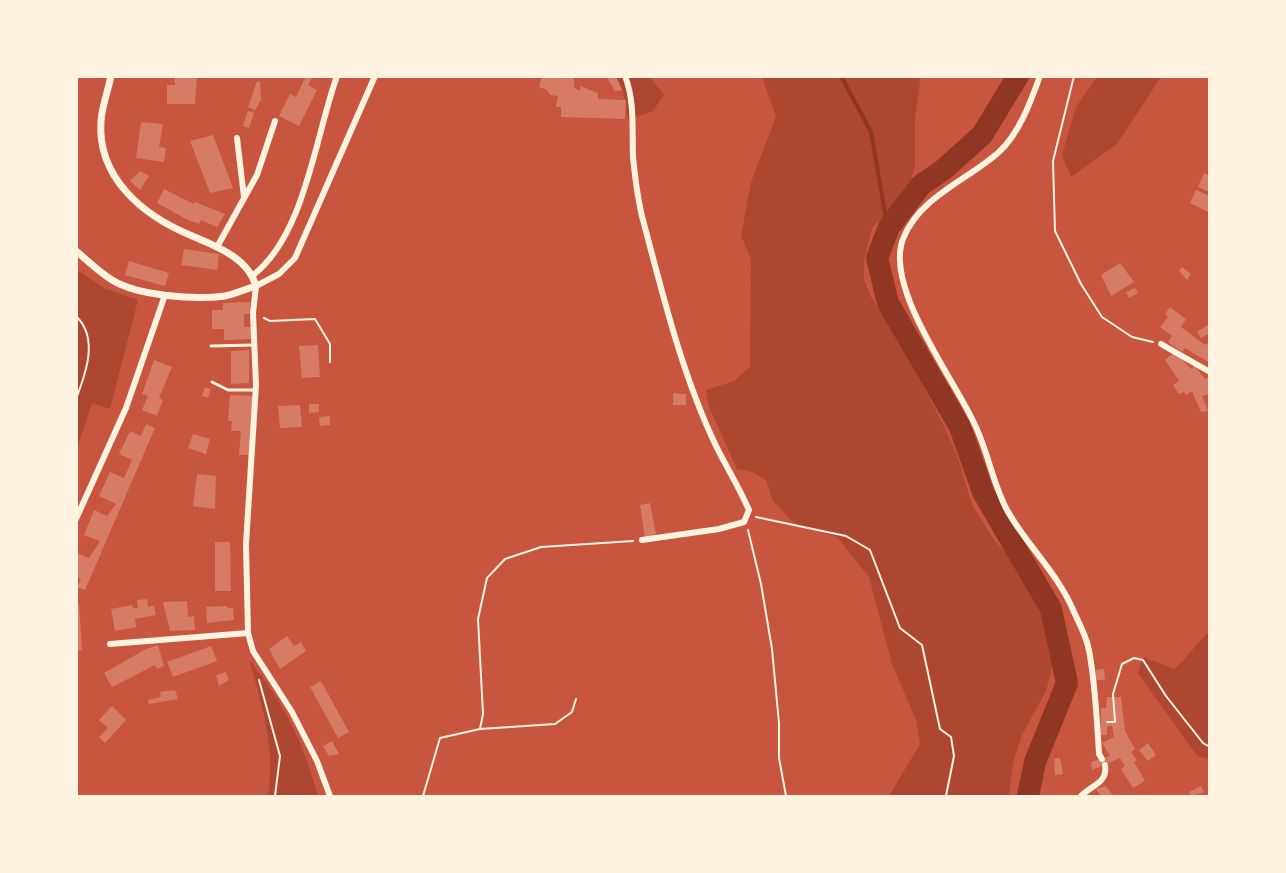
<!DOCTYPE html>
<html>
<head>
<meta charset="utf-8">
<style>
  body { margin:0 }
  #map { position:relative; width:1286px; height:873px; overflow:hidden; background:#c8553d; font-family:"PT Sans Narrow",sans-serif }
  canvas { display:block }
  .frame { position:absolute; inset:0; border:78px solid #fff3e0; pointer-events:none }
</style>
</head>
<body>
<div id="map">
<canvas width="1286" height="873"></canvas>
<div class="frame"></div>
</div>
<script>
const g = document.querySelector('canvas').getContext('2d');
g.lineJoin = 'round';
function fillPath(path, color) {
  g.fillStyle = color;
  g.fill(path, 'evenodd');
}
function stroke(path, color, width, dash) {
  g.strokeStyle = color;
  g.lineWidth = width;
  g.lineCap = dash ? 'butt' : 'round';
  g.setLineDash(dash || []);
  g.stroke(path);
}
fillPath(new Path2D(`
  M 616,77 L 650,77 L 664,95 L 653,111 L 628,120 L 623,90 Z
  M 762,77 L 919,77 L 920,84 L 915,118 L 915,166 L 907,193 L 872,228 L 864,260 L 864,280 L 871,297 L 895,332 L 943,424 L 958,458 L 972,505 L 994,540 L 1022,570 L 1043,606 L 1054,642 L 1053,663 L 1046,691 L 1022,735 L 1013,763 L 1009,796 L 889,796 L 920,744 L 916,720 L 892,664 L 869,577 L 837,537 L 794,523 L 773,501 L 766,480 L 752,472 L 737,469 L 709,407 L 706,390 L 734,381 L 750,367 L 751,259 L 741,236 L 751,182 L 776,117 Z
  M 1097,77 L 1161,77 L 1117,144 L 1071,177 L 1062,155 L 1076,107 Z
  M 77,270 L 106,289 L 138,300 L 110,409 L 92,403 L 77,448 Z
  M 1209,632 L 1209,759 L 1197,756 L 1138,673 L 1143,657 L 1174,669 C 1190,656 1195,644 1209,632 Z
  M 249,660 C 285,704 303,742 318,796 L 268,796 C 276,750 262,704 249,660 Z`), '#ae4732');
stroke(new Path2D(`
  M 841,76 L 871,132 L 888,230`), '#8f3625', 4);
stroke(new Path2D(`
  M 1018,76 L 982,135 L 943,170 L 921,185 L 889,227 L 877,258 L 888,303 L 960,427 L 983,492 L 1051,609 L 1067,683 L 1035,762 L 1028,796`), '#8f3625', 22);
fillPath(new Path2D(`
  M 175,76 L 197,76 L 195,104 L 167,104 L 167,85 L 175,85 Z
  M 306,76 L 313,76 L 308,85 L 317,90 L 299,126 L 279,116 L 290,94 L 296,97 Z
  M 542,76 L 574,76 L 574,87 L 580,91 L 580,86 L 598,93 L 598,99 L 626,100 L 625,119 L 561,117 L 561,107 L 556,107 L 558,96 L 550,95 L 547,90 L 539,87 Z
  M 606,76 L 616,76 L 622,90 L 615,91 Z
  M 257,81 L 260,82 L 261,100 L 255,110 L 248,107 Z
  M 248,111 L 254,113 L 249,128 L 243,126 Z
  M 141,122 L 163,124 L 159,147 L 166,148 L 164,162 L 136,158 Z
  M 213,135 L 233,188 L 210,193 L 190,141 Z
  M 140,171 L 149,176 L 140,190 L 130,181 Z
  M 1204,173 L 1210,176 L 1210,192 L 1198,187 Z
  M 164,189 L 194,204 L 195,202 L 225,214 L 217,227 L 201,220 L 199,224 L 186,219 L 157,203 Z
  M 1196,190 L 1210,196 L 1210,213 L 1190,203 Z
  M 184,249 L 219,254 L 217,270 L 181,265 Z
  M 129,261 L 169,273 L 165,286 L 125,275 Z
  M 1120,263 L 1134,282 L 1111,296 L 1101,275 Z
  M 1182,267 L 1191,274 L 1187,280 L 1179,271 Z
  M 1135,288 L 1138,293 L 1129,298 L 1126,292 Z
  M 250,302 L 250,313 L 244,314 L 244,327 L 251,327 L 251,339 L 224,340 L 224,329 L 212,329 L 212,310 L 223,310 L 223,303 Z
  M 1170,307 L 1186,319 L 1181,327 L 1205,345 L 1210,342 L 1210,363 L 1185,348 L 1182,352 L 1168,342 L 1172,336 L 1160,327 L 1168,317 L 1165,314 Z
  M 1208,325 L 1210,333 L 1201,338 L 1197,332 Z
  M 318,345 L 320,377 L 302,378 L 299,346 Z
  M 249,350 L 249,383 L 231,384 L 231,351 Z
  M 1175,352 L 1191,369 L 1195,366 L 1205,379 L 1210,377 L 1210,394 L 1202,396 L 1208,411 L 1201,412 L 1192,391 L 1186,395 L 1184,392 L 1179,394 L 1173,385 L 1179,381 L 1165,360 Z
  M 154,360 L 172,367 L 159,398 L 163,400 L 157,416 L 142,410 L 148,396 L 142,394 Z
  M 205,387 L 211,389 L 208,398 L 202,396 Z
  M 673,393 L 686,394 L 686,405 L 673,405 Z
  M 230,395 L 253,396 L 249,455 L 239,455 L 241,431 L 231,431 L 232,421 L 228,421 Z
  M 309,404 L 319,404 L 319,412 L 309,413 Z
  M 300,405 L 302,427 L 280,428 L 278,406 Z
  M 330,416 L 330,425 L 320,426 L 319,417 Z
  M 146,424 L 155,428 L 85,590 L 77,587 L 81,579 L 76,577 L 76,553 L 89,558 L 100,541 L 84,535 L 94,510 L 107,516 L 116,504 L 99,496 L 110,472 L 124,478 L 132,460 L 119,454 L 130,431 L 141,436 Z
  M 193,434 L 210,439 L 206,454 L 188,448 Z
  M 197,474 L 216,476 L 215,509 L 193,506 Z
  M 650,503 L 656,534 L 645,538 L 640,505 Z
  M 215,542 L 230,542 L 231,591 L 215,591 Z
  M 147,599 L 148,607 L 154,606 L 156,615 L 135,619 L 136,627 L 115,631 L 111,609 L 132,605 L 133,608 L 138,608 L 137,600 Z
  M 187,601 L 188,617 L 194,616 L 195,630 L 170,631 L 163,602 Z
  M 79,604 L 82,650 L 76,651 L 76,605 Z
  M 227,606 L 227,608 L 233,608 L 234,620 L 207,623 L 206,607 Z
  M 287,636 L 294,646 L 301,642 L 306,651 L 280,669 L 269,649 Z
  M 158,645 L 164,666 L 157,669 L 155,665 L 112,687 L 104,673 L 146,649 Z
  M 211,646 L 217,661 L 173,677 L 167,662 Z
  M 1104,669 L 1105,680 L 1096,680 L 1096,670 Z
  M 226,672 L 229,680 L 219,686 L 216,675 Z
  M 321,681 L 349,732 L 338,738 L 310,687 Z
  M 175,690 L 178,699 L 149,704 L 148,700 L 161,697 L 160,692 Z
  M 1107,697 L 1121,697 L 1125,731 L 1135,749 L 1131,752 L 1137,760 L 1134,762 L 1145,781 L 1133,788 L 1121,769 L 1125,766 L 1120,758 L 1092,770 L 1091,762 L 1110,756 L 1102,743 L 1114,737 L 1112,726 L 1107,726 L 1107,735 L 1101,735 L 1101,708 L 1106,708 Z
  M 112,706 L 126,720 L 105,743 L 99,737 L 108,728 L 99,720 Z
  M 332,741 L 339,754 L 329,756 L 323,746 Z
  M 1148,743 L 1156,755 L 1148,761 L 1139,750 Z
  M 1060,758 L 1063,774 L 1055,775 L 1054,759 Z
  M 1106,786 L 1113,796 L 1101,796 L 1096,789 Z
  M 1201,786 L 1204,792 L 1192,796 L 1189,792 Z`), '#d67c66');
stroke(new Path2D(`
  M 1074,76 L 1053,161 L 1055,231 L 1081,284 L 1102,317 L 1132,337 L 1153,342
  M 76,316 C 99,338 86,373 76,399
  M 264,318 L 270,321 L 315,319 L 330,344 L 330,362
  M 756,517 L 846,536 L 870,550 L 900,628 L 922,645 L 940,729 L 951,737 L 954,756 L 946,796
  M 748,530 L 761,584 L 772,649 L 779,723 L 779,758 L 786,796
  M 259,680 L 280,756 L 275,796
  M 1107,722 L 1115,722 L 1113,694 L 1122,664 L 1134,658 L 1143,660 L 1166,696 L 1203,743 L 1210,747
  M 480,729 L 555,724 L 572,712 L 576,699
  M 423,796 L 440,738 L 480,729 L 483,714 L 478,619 L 487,578 L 505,559 L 541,547 L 633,541`), '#fff3e0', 2);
stroke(new Path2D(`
  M 211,346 L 254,345
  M 212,382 L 228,390 L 256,390`), '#fff3e0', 3);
stroke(new Path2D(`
  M 625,76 C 635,101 632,131 633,157 C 635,177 638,201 643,220 C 663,295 682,375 716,446 C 727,468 739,487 749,510 L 744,522 L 719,529 L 642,540
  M 1040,76 C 1031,101 1019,134 999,152 C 968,180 919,197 903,239 C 884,288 955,380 975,425 C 988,452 993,484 1007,510 C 1027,546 1058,573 1074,612 C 1079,623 1085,634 1088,646 C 1095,676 1097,722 1099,754 L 1102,759
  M 237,138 L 244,197
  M 217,247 L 257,175 L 275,121
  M 252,276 C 305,236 315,137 337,76
  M 1161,344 L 1210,372
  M 76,519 L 126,408 L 165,295
  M 110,644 L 248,633
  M 330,796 L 317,761 L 292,712 L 253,651 L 248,633 L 246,544 L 256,385 L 253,313 L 256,286 L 279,274 L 295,258 L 375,76
  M 1081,796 C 1092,785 1108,783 1105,765`), '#fff3e0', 6);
stroke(new Path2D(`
  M 76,251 C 88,261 99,272 112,280 C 138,296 195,300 225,296 C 235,294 246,289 256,286 C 248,257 215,246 190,235 C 142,215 97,177 101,121 C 102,106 108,91 111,76`), '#fff3e0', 7);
</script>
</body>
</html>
